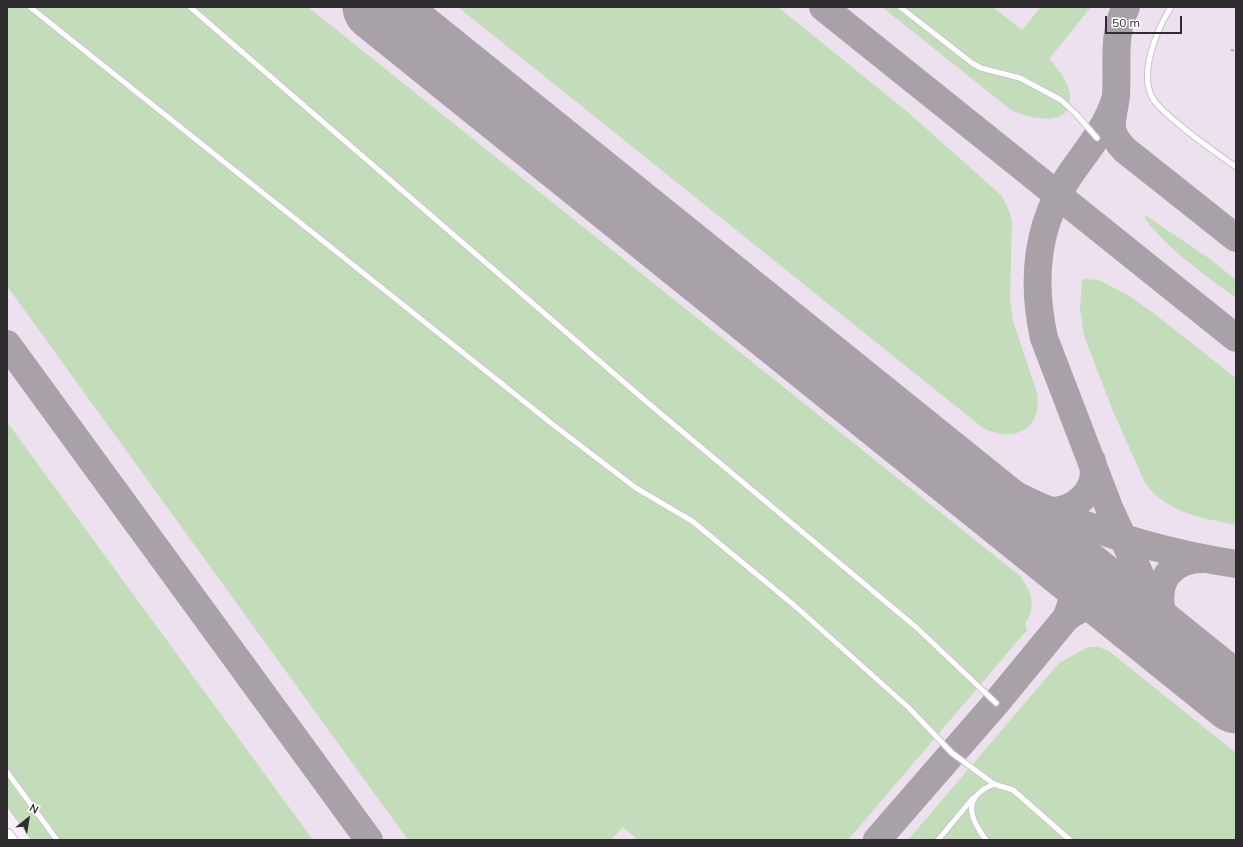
<!DOCTYPE html>
<html>
<head>
<meta charset="utf-8">
<style>
  body { margin:0 }
  #map { position:relative; width:1243px; height:847px; overflow:hidden; background:#f7f0f8; font-family:Mulish,sans-serif }
  canvas { display:block }
  .frame { position:absolute; inset:0; border:8px solid #302d30; pointer-events:none }
  .north { position:absolute; left:8px; top:799px; width:40px; height:40px; -webkit-text-stroke:3px #fff; paint-order:stroke; rotate:30deg; font-size:11px; font-weight:700; line-height:16px; text-align:center; color:#302d30 }
  .north::after { content:''; display:block; margin:auto; width:14px; height:18px; background:#302d30; clip-path:polygon(50% 0,100% 100%,50% 72%,0 100%) }
  .scale { position:absolute; left:1105px; top:16px; width:77px; height:18px; box-sizing:border-box; border:2px solid #302d30; border-top:0; padding-left:5px; font-size:12px; line-height:14px; white-space:nowrap; color:#302d30; -webkit-text-stroke:3px #fff; paint-order:stroke }
</style>
</head>
<body>
<div id="map">
<canvas width="1243" height="847"></canvas>
<div class="frame"></div>
<div class="north">N</div>
<div class="scale">50 m</div>
</div>
<script>
const g = document.querySelector('canvas').getContext('2d');
g.lineJoin = 'round';
function fillPath(path, color) {
  g.fillStyle = color;
  g.fill(path, 'evenodd');
}
function stroke(path, color, width, dash) {
  g.strokeStyle = color;
  g.lineWidth = width;
  g.lineCap = dash ? 'butt' : 'round';
  g.setLineDash(dash || []);
  g.stroke(path);
}
fillPath(new Path2D(`
  M 7,7 L 1236,7 L 1236,840 L 31,840 L 7,807 Z`), '#ede1ef');
fillPath(new Path2D(`
  M 7,7 L 308,7 L 1020,576 C 1032,592 1037,607 1025,624 L 1027,630 L 848,840 L 638,840 L 623,827 L 611,840 L 408,840 L 7,286 Z
  M 458,7 L 778,7 L 910,114 L 1002,196 L 1010,213 L 1012,223 L 1010,299 L 1013,321 L 1037,393 C 1043,429 1014,444 983,428 Z
  M 882,7 L 993,7 L 1022,30 L 1041,7 L 1091,7 L 1049,59 C 1060,70 1076,91 1068,108 C 1060,126 1024,117 1011,110 Z
  M 1144,216 L 1148,217 L 1210,259 L 1236,280 L 1236,297 C 1215,284 1154,238 1144,216 Z
  M 1086,279 L 1099,280 L 1128,295 L 1156,315 L 1236,378 L 1236,525 C 1202,518 1167,513 1145,483 L 1113,411 L 1084,336 L 1080,309 L 1082,280 Z
  M 7,422 L 313,840 L 31,840 L 7,807 Z
  M 1088,647 L 1098,647 L 1109,651 L 1236,753 L 1236,840 L 908,840 L 1059,663 Z`), '#c3ddbb');
stroke(new Path2D(`
  M 823,7 L 1236,338
  M 1126,7 C 1112,34 1118,66 1116,95 C 1115,107 1111,118 1112,129 C 1114,138 1119,144 1125,150 L 1236,238
  M 1115,100 C 1106,128 1088,149 1071,173 C 1036,224 1031,279 1044,338 L 1110,510 L 1143,581 L 1174,631 L 1210,673 L 1236,698
  M 7,344 L 369,840
  M 892,422 C 999,496 1106,544 1236,564
  M 1048,511 C 1074,512 1101,490 1092,461
  M 1051,550 C 1071,574 1080,588 1066,618
  M 1162,613 C 1155,582 1170,559 1203,559
  M 877,840 L 996,703 L 1066,618 C 1089,601 1104,602 1130,614`), '#a8a2a8', 28);
stroke(new Path2D(`
  M 377,7 L 1236,699`), '#a8a2a8', 69);
const lane = new Path2D(`
  M 30,7 L 556,427 L 636,488 L 692,521 L 795,606 L 909,708 L 952,753 L 994,784
  M 190,7 L 648,403 L 917,628 L 996,703
  M 900,7 L 972,63 L 981,68 L 1020,78 L 1061,100 L 1076,114 L 1097,138
  M 1171,7 C 1157,29 1139,72 1152,97 C 1160,114 1218,154 1236,167
  M 7,772 L 57,840
  M 938,840 L 973,798
  M 986,840 C 968,816 963,797 994,784 L 1013,790 L 1070,840`);
const secondary = new Path2D(`
  M 7,836 L 10,840`);
stroke(lane, '#cac4cb', 7);
stroke(secondary, '#cac4cb', 16);
stroke(new Path2D(`
  M 1231,50 L 1236,51`), '#b0abb1', 2, [3, 2]);
stroke(lane, '#fff', 5);
stroke(secondary, '#fff', 14);
</script>
</body>
</html>
